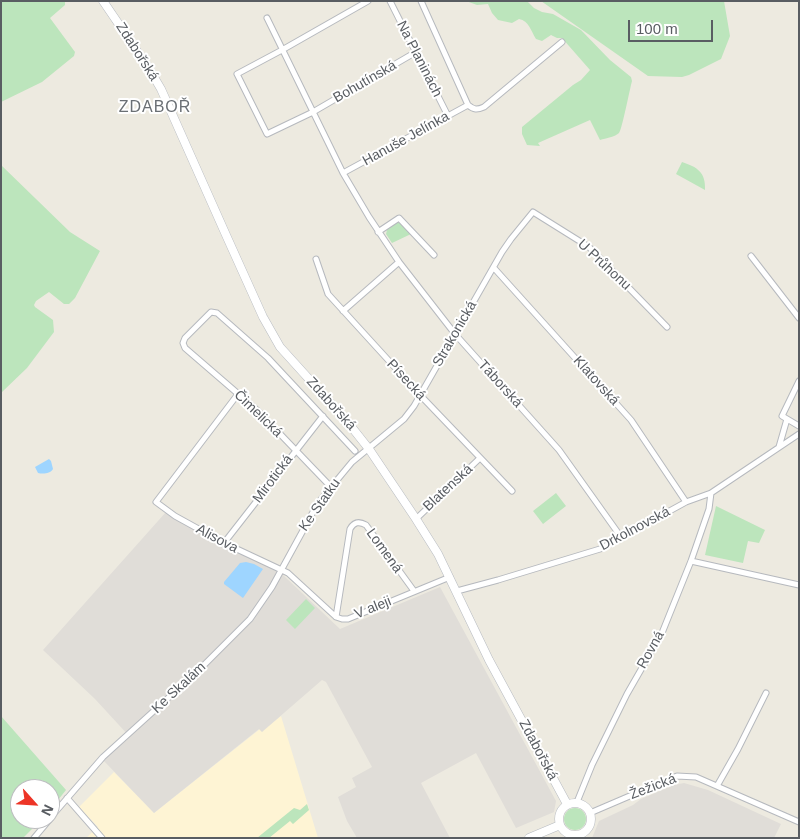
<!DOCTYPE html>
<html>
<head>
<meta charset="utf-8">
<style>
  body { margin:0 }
  #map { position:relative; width:800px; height:839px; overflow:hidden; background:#edeae0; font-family:Arial,sans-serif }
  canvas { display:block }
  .frame { position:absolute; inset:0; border:2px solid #595d62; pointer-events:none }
  .north { position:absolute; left:10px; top:779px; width:50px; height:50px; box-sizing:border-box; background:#fff; border:1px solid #bdbec0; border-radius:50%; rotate:116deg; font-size:14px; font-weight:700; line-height:20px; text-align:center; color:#595d62 }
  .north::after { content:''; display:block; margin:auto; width:18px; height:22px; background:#ed3527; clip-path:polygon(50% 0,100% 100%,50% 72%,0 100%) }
  .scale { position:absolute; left:628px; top:20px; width:85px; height:22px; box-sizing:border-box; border:2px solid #595d62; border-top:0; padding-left:6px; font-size:15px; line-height:18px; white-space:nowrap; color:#595d62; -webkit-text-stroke:4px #fff; paint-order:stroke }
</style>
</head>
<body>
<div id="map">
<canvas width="800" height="839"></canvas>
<div class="frame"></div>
<div class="north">N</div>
<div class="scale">100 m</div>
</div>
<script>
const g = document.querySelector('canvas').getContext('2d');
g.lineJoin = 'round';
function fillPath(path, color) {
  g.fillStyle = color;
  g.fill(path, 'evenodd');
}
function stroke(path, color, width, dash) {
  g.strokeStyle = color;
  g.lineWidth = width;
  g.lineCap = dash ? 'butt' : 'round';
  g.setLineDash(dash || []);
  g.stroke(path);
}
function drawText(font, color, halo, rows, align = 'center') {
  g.font = font + ' Arial,sans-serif';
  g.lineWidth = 4;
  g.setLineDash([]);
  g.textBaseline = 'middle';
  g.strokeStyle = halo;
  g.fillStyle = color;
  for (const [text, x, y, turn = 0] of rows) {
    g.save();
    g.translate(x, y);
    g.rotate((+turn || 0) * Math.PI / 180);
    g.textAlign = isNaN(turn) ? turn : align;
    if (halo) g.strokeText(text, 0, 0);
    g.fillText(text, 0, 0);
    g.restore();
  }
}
fillPath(new Path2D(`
  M 281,716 L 318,838 L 86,838 L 98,827 L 79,807 L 114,772 L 154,813 L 260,729 L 262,731 Z`), '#fef4d4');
fillPath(new Path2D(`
  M 166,512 L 283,575 L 340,629 L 440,587 L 556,801 L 554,812 L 516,828 L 476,753 L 421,783 L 450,838 L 357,838 L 347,821 L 338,797 L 356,787 L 352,778 L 372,767 L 326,682 L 322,680 L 262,732 L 259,729 L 154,813 L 103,760 L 130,737 L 95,699 L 43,650 Z
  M 684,783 L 708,790 L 781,824 L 774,838 L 592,838 L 599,821 L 633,805 L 641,799 L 674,785 Z`), '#e0ddd8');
fillPath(new Path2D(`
  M 1,1 L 65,1 L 65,5 L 50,18 L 75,52 L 74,56 L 42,82 L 1,102 Z
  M 466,1 L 527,1 L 534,8 L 542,12 L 553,14 L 581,30 L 610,60 L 631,77 L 632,81 C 630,88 622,130 619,133 C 615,137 606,138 600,140 L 590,120 L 538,143 L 540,146 L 527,145 L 522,134 L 522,127 L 573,85 L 581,80 L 590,70 L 562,38 L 557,38 L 551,35 L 542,41 L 536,39 C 531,31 529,21 519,19 L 512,23 L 498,20 L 492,13 L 488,4 L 477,5 Z
  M 541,1 L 724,1 L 730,36 L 721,59 L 689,75 L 682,77 L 648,76 Z
  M 682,162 C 697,167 706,172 705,190 L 676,174 Z
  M 1,165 L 70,232 L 100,251 L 75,298 L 69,304 L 64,304 L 49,292 L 36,301 L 34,305 L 35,307 L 53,320 L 54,332 L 27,368 L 2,392 Z
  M 397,222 L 400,223 L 411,234 L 392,243 L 386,234 L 387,230 Z
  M 556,493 L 566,506 L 543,524 L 533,511 Z
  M 716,506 L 765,530 L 759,543 L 748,541 L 743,563 L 705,555 Z
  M 306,599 L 315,608 L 295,629 L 286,620 Z
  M 1,716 L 66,790 L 50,810 L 50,789 L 20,789 L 20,819 L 42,819 L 23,838 L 1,838 Z
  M 307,804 L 309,810 L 293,824 L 290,821 L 269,838 L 257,838 L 294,808 L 300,810 Z
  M564 819a11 11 0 1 1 22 0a11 11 0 1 1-22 0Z`), '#bce5bc');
fillPath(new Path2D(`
  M 49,459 L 51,461 L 53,469 C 50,474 43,474 38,473 L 35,467 Z
  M 246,562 L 254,564 L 263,569 L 243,598 L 224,584 L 224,582 L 240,563 Z`), '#9ed5ff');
const street = new Path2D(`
  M 368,1 L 282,50 L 237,74 L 267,134 L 313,112 L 416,52
  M 390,1 L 448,116
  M 421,1 L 468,105
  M 267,18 L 343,173 L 369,217 L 399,262 L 455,334 L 559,450 L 621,537
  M 468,105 C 474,110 477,110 484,107 L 562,42
  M 343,173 L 468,105
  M 378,232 L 399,218 L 434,255
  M 751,256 L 799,318
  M 316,259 L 328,294 L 421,396 L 512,491
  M 494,268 L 631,420 L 686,502
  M 343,311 L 399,262
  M 799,381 L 782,416 L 799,426
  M 238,394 L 156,502 L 175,516 L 224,543 L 288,573 L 336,617 L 342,619 L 348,619 L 450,577
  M 779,447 L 787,419
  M 331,487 L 258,411 L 185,348 L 183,343 L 185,338 L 211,312 L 217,313 L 268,358 L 355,451
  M 416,519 L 480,458
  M 224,543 L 323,416
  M 691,561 L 799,585
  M 457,591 L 498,580 L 600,549 L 686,502 L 711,493 L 799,434
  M 336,617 L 350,529 C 354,522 359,521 366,525 L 414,591
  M 717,786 L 738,749 L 766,693
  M 67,798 L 102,838
  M 577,802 L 592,765 L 627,694 L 662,633 L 691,561 L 709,509 L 711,493
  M 590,813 L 667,780 L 677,776 L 696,777 L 799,822
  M 50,818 L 103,757 L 199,670 L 250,619 L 272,587 L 318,503 L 352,462 L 404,419 L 414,406 L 502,252 L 511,239 L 533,212 L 589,247 L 667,327
  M 34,838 L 50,819`);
const secondary = new Path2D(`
  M 103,1 L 148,67 L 161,89 L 226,235 L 263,317 L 280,347 L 346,420 L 369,449 L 416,519 L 438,554 L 489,660 L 567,804
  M559 819a16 16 0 1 1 32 0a16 16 0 1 1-32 0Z
  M 529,838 L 560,825`);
stroke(street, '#b6b9be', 7);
stroke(secondary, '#b6bac0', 9);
stroke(street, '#fff', 5);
stroke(secondary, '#fff', 8);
drawText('14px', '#595d62', '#fff', [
  ["Zdabořská",137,52,57],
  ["Na Planinách",419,59,63],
  ["Bohutínská",365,82,-30],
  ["Hanuše Jelínka",406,139,-29],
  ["U Průhonu",604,265,43],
  ["Strakonická",455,334,-60],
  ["Písecká",406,380,47],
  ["Klatovská",596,381,48],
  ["Táborská",500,384,48],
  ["Zdabořská",331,404,48],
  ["Čimelická",258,414,44],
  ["Mirotická",273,479,-53],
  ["Blatenská",448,488,-43],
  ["Ke Statku",320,505,-55],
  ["Drkolnovská",635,529,-28],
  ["Alisova",217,539,28],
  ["Lomená",384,551,54],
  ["V aleji",373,608,-22],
  ["Rovná",651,650,-61],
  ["Ke Skalám",179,688,-43],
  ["Zdabořská",538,750,62],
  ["Žežická",653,787,-21]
]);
g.letterSpacing = '1px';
drawText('16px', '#6a6f74', '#fff', [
  ["ZDABOŘ",155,108]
]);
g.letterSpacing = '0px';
</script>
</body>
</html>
